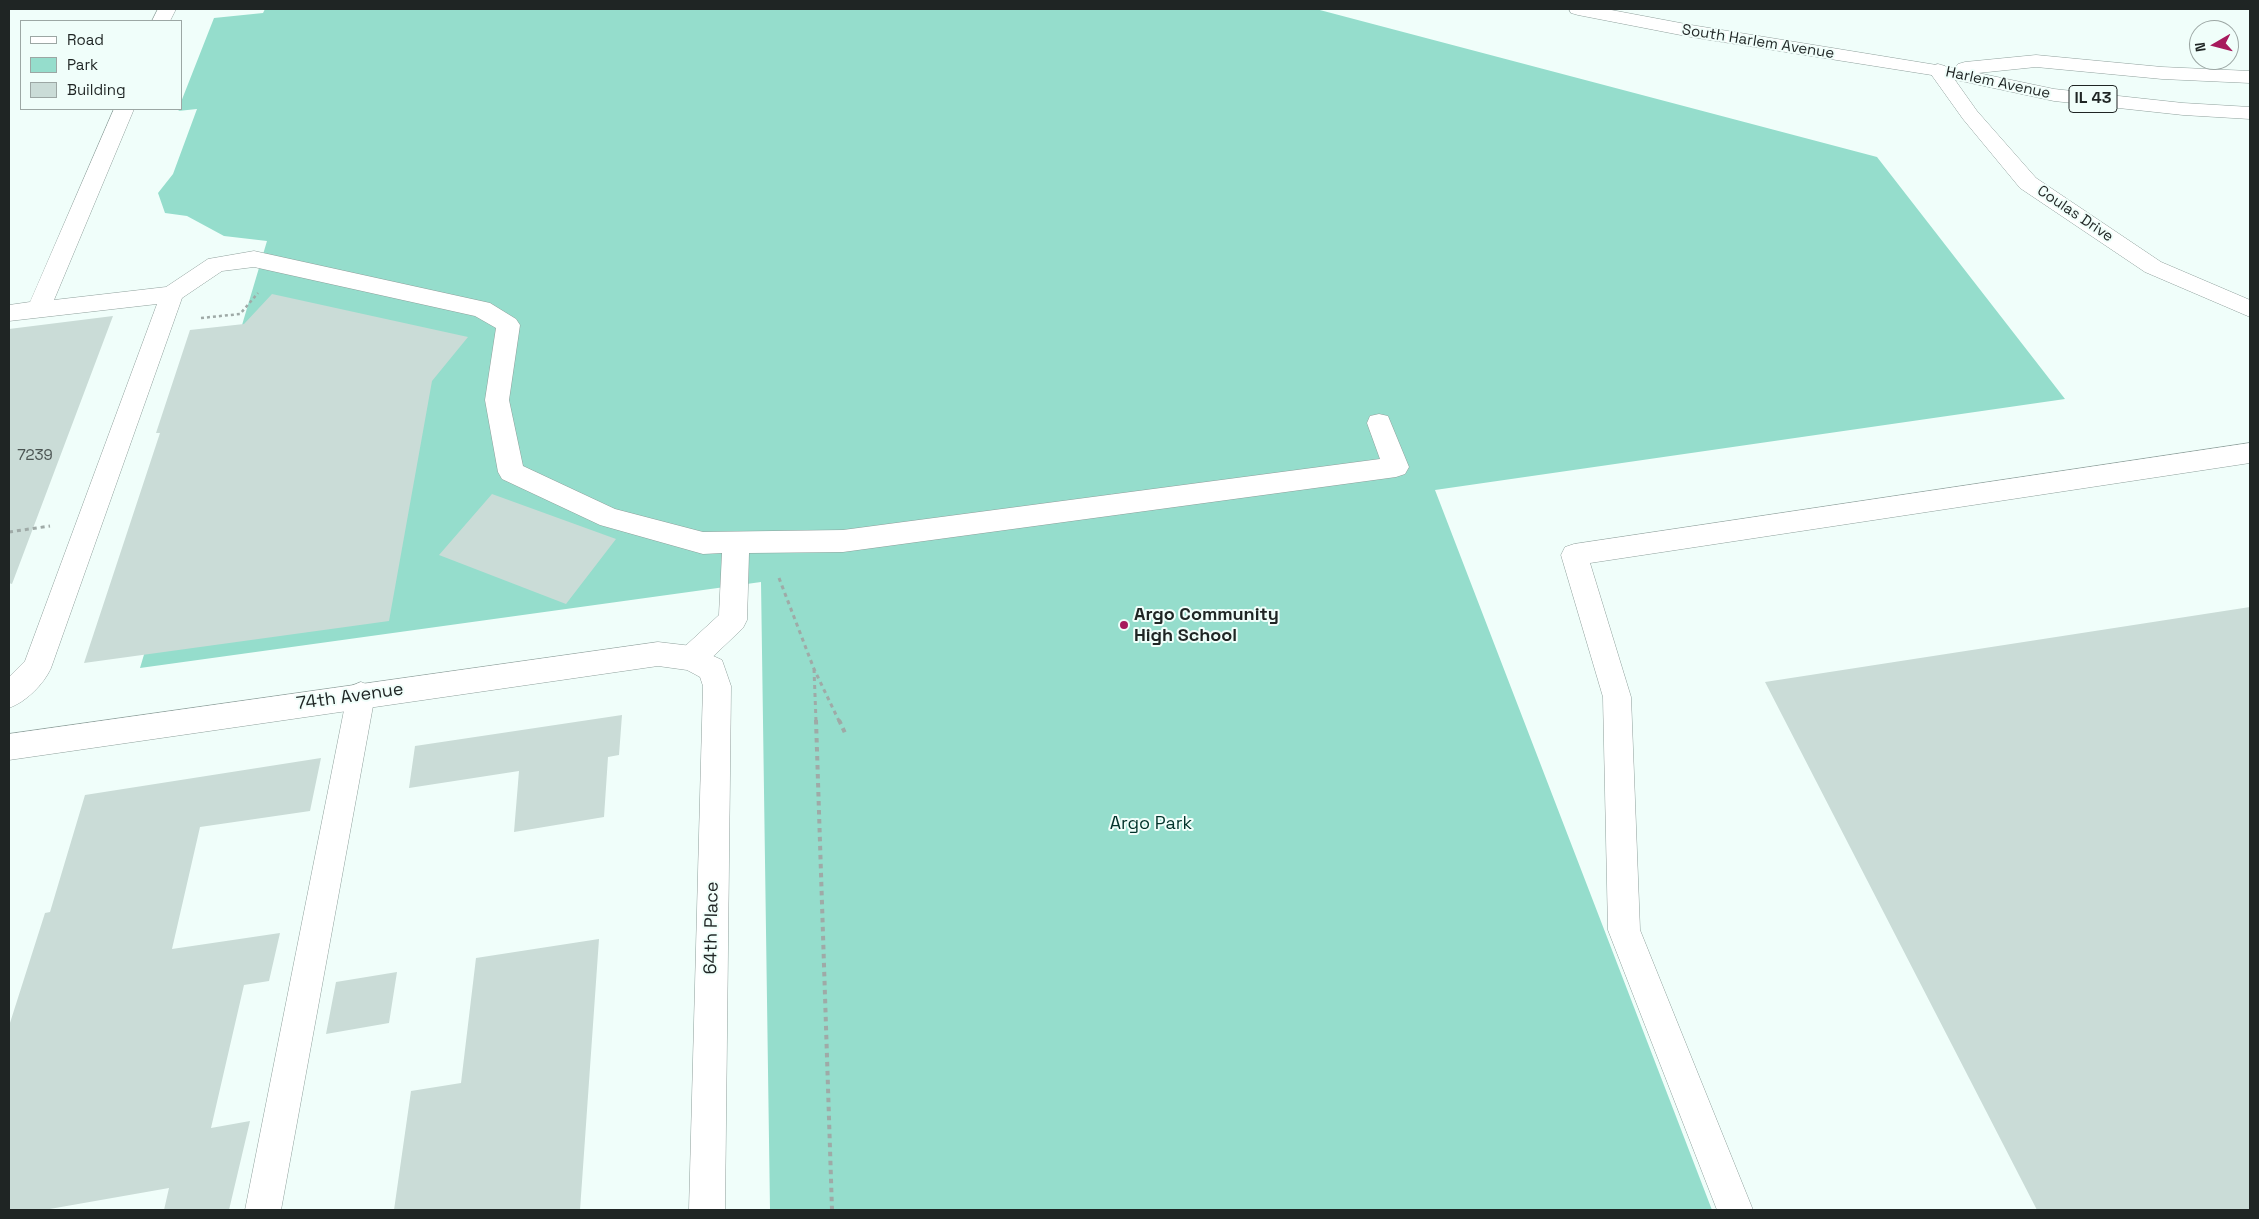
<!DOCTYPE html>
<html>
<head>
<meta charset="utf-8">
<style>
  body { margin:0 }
  #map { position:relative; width:2259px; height:1219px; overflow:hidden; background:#f0fefa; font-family:"Space Grotesk",sans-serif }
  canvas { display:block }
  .frame { position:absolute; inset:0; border:10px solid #1f2524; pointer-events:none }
  .legend { position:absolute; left:20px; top:20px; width:162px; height:90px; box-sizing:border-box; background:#f0fefa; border:1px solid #9ca7a4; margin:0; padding:6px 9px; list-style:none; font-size:15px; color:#1f2524 }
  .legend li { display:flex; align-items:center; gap:10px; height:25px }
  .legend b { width:25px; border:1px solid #9ca7a4 }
  .north { position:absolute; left:2189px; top:20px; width:50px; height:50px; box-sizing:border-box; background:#f0fefa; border:1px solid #9ca7a4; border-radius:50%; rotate:262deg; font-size:14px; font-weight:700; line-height:20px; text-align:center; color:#1f2524 }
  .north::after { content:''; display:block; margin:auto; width:18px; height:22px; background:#a71a5d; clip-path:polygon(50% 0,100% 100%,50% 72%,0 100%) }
</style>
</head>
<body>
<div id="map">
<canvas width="2259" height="1219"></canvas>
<div class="frame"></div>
<ul class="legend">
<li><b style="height:6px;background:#fff"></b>Road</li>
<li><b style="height:14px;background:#95ddcc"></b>Park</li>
<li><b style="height:14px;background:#cadcd7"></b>Building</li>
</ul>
<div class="north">N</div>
</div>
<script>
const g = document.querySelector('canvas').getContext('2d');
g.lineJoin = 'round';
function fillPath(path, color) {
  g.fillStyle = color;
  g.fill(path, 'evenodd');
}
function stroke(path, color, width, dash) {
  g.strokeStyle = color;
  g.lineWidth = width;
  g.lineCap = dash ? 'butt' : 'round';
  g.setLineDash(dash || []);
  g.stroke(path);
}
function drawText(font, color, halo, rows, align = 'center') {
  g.font = font + ' "Space Grotesk",sans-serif';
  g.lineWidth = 4;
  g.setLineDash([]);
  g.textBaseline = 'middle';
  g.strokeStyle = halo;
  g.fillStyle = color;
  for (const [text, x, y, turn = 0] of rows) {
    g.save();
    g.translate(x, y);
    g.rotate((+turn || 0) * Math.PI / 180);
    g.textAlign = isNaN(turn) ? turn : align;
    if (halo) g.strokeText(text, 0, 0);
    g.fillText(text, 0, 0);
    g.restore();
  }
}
fillPath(new Path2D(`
  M 265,9 L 1316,9 L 1877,157 L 2065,399 L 1435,490 L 1712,1210 L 770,1210 L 761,582 L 140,668 L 267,241 L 224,236 L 187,216 L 165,213 L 158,193 L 173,174 L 197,109 L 178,111 L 181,109 L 181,102 L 214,18 L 263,13 Z`), '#95ddcc');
fillPath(new Path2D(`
  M 272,294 L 468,337 L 432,381 L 389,621 L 84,663 L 160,433 L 156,433 L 190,330 L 244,324 Z
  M 113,316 L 12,584 L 9,583 L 9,329 Z
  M 492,494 L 616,539 L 566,604 L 439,555 Z
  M 2250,607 L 2250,1210 L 2037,1210 L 1765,682 Z
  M 622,715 L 619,755 L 608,757 L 604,817 L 514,832 L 519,771 L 409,788 L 415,746 Z
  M 321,758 L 310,811 L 200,827 L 172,949 L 280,933 L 269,981 L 244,985 L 211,1128 L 250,1121 L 229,1210 L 164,1210 L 169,1188 L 44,1210 L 9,1210 L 9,1026 L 45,913 L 50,912 L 85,795 Z
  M 599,939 L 580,1210 L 394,1210 L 411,1091 L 461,1083 L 476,958 Z
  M 397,972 L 389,1023 L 326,1034 L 336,982 Z`), '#cadcd7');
const service = new Path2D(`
  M 158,9 L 176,9 L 170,21 L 152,21 Z
  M 1938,64 L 1945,66 L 1977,111 L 2036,178 L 2161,262 L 2250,300 L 2250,317 L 2145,272 L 2020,188 L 1963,119 L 1928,70 L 1931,66 Z
  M 114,109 L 134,109 L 54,300 L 166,287 L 208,259 L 254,251 L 490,303 L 516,319 L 520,325 L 509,400 L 523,466 L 615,509 L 703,532 L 843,530 L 1380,459 L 1367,423 L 1370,416 L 1379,414 L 1388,416 L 1409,467 L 1405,474 L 1396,477 L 843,552 L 749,553 L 747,620 L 743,628 L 702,667 L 692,670 L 682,667 L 678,658 L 682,649 L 719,615 L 722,553 L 703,554 L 600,525 L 502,479 L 498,472 L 485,400 L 496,328 L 475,316 L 254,267 L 222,271 L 182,298 L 51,668 C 44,684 26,702 9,708 L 9,677 L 25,661 L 157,304 L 9,321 L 9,305 L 30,302 Z
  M 2250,443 L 2250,463 L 1590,563 L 1631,697 L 1640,930 L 1753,1210 L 1717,1210 L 1608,930 L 1603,697 L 1561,555 L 1565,547 L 1574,544 Z
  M 361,682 L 371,686 L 375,695 L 281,1210 L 245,1210 L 347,695 L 351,686 Z`);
const minor = new Path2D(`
  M 658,642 L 692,646 L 722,660 L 731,686 L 725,1210 L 689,1210 L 703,686 L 700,677 L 687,670 L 658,666 L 9,760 L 9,734 Z`);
const primary = new Path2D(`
  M 1569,9 L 1606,9 L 1691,25 L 1955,68 L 1958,64 L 1965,62 L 2036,55 L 2162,67 L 2250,71 L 2250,83 L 2162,79 L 2036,67 L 1978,73 L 2054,89 L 2183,103 L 2250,107 L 2250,119 L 2183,115 L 2054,101 L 1938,76 L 1691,37 L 1578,15 L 1571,13 Z`);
stroke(service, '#8fa09c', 1);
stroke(minor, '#8fa09c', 1);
stroke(primary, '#8fa09c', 1);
stroke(new Path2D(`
  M 201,318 L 240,314 L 258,293`), '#9faaa7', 2.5, [3, 3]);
stroke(new Path2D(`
  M 9,532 L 50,526
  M 779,578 L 814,669 L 839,721
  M 814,669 L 816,721`), '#9faaa7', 3, [4, 4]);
stroke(new Path2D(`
  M 816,720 L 832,1210
  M 839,720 L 845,733`), '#9faaa7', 4, [4.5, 4.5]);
fillPath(service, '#fff');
fillPath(minor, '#fff');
fillPath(primary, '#fff');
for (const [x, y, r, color] of [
  [1124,625,5,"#a71a5d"]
]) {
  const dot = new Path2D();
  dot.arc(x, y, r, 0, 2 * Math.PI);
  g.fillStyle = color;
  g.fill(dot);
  stroke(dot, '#f0fefa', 2);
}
drawText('15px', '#1f2524', '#f0fefa', [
  ["South Harlem Avenue",1758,42,9],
  ["Harlem Avenue",1998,83,12],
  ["Coulas Drive",2075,214,34]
]);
drawText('15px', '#4a5351', null, [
  ["7239",35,456]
]);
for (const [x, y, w] of [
  [2093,99,48]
]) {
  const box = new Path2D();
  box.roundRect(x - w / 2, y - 13.5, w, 27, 4);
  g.fillStyle = '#f0fefa';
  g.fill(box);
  stroke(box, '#1f2524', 1);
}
drawText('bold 16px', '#1f2524', null, [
  ["IL 43",2093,99]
]);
drawText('bold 18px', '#1f2524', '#f0fefa', [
  ["Argo Community",1134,615],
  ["High School",1134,636]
], 'left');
drawText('18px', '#1f2524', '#f0fefa', [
  ["74th Avenue",350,697,-8],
  ["64th Place",712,928,-89]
]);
drawText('18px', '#03332b', '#f0fefa', [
  ["Argo Park",1151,824]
]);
</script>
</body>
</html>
